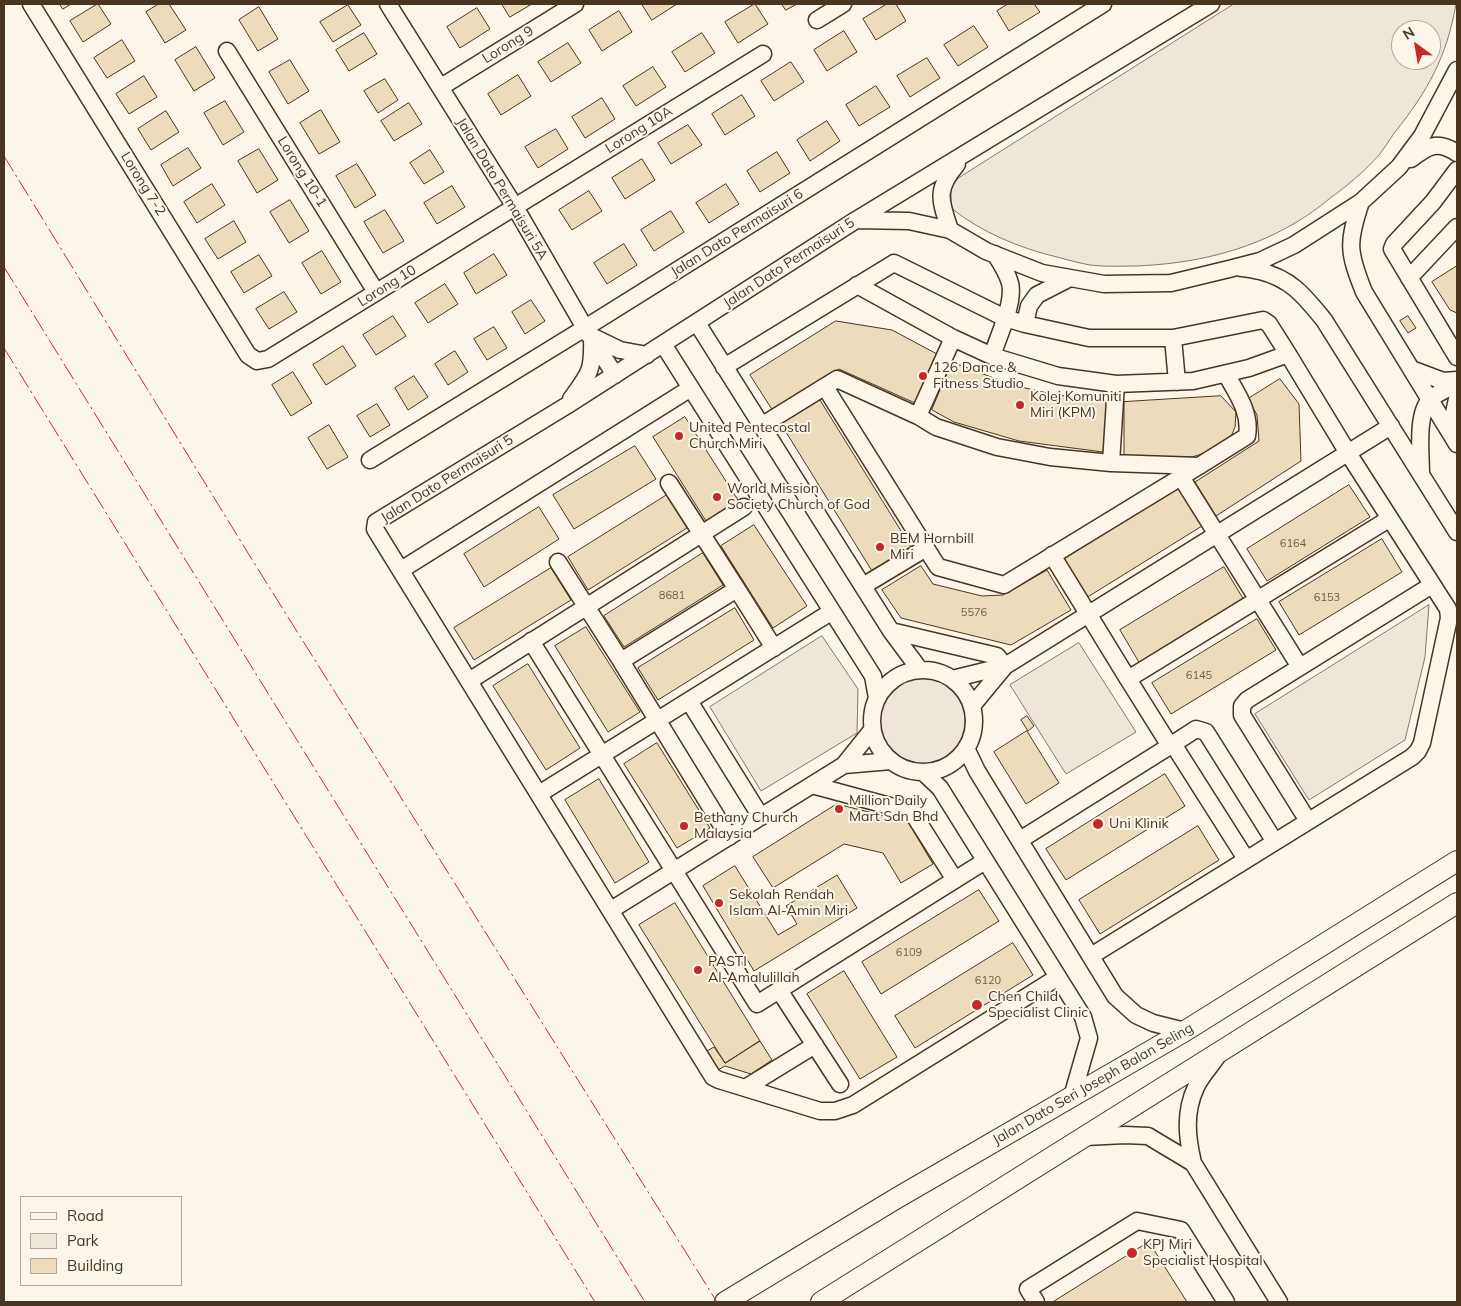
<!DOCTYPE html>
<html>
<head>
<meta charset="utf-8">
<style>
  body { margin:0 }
  #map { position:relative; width:1461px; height:1306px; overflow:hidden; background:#fbf6e9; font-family:Mulish,sans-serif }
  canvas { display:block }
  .frame { position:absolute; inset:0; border:5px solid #4a3520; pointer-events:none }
  .legend { position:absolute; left:20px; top:1196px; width:162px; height:90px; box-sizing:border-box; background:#fbf6e9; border:1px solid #b4a999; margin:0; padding:6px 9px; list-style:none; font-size:15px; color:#4a3520 }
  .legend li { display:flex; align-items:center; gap:10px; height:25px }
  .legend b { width:25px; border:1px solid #b4a999 }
  .north { position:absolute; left:1391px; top:20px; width:50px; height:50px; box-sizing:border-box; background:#fbf6e9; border:1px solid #b4a999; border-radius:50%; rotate:328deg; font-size:14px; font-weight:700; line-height:20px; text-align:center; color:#4a3520 }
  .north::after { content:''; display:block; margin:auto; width:18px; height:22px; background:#c62828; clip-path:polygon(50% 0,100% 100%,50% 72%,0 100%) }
</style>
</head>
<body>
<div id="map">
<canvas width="1461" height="1306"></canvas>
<div class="frame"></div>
<ul class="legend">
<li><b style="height:6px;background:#fbf6e9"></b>Road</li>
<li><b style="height:14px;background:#ede6d9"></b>Park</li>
<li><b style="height:14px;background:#ecdcbc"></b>Building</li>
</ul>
<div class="north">N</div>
</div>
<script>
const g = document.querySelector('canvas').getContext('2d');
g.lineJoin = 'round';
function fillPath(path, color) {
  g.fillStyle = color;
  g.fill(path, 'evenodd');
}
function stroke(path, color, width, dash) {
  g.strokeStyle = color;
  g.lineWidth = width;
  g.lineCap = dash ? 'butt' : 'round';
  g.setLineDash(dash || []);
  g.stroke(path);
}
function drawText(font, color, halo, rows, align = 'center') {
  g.font = font + ' Mulish,sans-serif';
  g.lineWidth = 4;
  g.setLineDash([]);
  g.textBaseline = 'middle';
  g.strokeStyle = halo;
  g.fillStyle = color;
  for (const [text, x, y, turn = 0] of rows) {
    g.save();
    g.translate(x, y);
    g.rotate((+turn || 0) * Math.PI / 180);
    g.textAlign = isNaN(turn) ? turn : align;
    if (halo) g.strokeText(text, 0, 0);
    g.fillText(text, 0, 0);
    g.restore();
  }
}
const green = new Path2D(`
  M 1234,4 L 1456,4 C 1447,56 1428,91 1395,132 C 1390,139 1385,147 1380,154 C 1365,171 1347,186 1329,199 C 1318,208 1307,216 1295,223 C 1246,252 1191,264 1135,266 C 1121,266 1105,267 1090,265 C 1079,263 1068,260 1057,257 C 1019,248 981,232 951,208 L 951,183 ZM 1401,30 L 1431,30 L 1431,60 L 1401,60 Z
  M 1429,605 L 1425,657 L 1405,740 L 1309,800 L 1255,714 Z
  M 822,636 L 858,689 L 857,733 L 761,791 L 710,707 Z
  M 1079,643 L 1136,732 L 1066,774 L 1010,685 Z
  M879 721a43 43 0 1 1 86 0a43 43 0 1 1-86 0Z`);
fillPath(green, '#ede6d9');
stroke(green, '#887966', 1);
const building = new Path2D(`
  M 60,4 L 71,4 L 63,9 Z
  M 98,4 L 111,24 L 83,42 L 70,21 Z
  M 159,4 L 169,4 L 186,30 L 165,43 L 146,12 Z
  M 502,4 L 532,4 L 510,17 Z
  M 642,4 L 677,4 L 652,20 Z
  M 755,4 L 768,24 L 738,43 L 725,22 Z
  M 782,4 L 797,4 L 786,10 Z
  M 887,4 L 896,4 L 906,21 L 876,40 L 863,19 Z
  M 1008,4 L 1034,4 L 1040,12 L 1009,31 L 997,11 Z
  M 348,5 L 361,25 L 333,42 L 320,22 Z
  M 259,7 L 278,39 L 258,51 L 239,20 Z
  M 477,8 L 490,29 L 460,48 L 447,27 Z
  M 619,11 L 632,32 L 602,51 L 589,30 Z
  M 974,26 L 988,47 L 958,66 L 944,45 Z
  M 844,31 L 857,52 L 827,71 L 814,50 Z
  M 364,33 L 377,54 L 349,71 L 336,50 Z
  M 702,33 L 715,53 L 685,72 L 672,52 Z
  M 122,40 L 135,61 L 107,78 L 94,58 Z
  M 568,43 L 581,63 L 551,82 L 538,62 Z
  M 196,47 L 215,78 L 194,91 L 175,60 Z
  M 927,58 L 940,78 L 910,97 L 897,76 Z
  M 290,60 L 309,91 L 288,104 L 269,72 Z
  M 791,62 L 804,82 L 774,101 L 761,81 Z
  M 653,67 L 666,87 L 636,106 L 623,86 Z
  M 518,75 L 531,96 L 501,115 L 488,94 Z
  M 144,76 L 157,97 L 129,114 L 116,94 Z
  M 385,79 L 398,100 L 378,113 L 364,91 Z
  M 876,86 L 890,107 L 859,126 L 846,105 Z
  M 742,95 L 755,116 L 725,135 L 712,114 Z
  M 602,98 L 615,119 L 585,138 L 572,117 Z
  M 225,101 L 244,132 L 223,145 L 204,113 Z
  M 409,103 L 422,124 L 394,141 L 381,121 Z
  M 321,110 L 340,142 L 319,154 L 300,123 Z
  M 166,111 L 179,132 L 151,150 L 138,129 Z
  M 827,121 L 840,141 L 810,161 L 797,140 Z
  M 688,125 L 702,145 L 671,164 L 658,143 Z
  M 556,129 L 568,149 L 538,168 L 525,147 Z
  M 188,148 L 201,168 L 173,186 L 161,165 Z
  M 259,149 L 278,180 L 257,193 L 238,161 Z
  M 430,150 L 444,172 L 424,184 L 410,163 Z
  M 777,152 L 790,173 L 760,192 L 747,171 Z
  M 642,159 L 655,180 L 625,199 L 612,178 Z
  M 357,164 L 376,195 L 355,208 L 336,176 Z
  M 212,184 L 225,205 L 197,223 L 184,202 Z
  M 726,184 L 739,204 L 709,223 L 696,203 Z
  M 452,186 L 465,207 L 437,224 L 424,203 Z
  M 589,191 L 602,211 L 572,230 L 559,210 Z
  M 290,200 L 309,231 L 289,243 L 270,212 Z
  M 385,210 L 404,241 L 383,253 L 364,222 Z
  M 671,211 L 684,232 L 654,251 L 641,230 Z
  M 234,221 L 246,242 L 218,259 L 205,239 Z
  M 624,244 L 637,265 L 607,284 L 594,263 Z
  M 322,251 L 341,282 L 321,294 L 302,263 Z
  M 494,254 L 507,275 L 476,294 L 464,273 Z
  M 259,255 L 272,276 L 244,293 L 231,272 Z
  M 1457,266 L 1457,313 L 1450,310 L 1432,282 Z
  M 445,284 L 458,304 L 428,323 L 415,303 Z
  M 284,292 L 297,312 L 269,329 L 256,309 Z
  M 531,300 L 545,321 L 525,334 L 512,312 Z
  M 393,316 L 406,336 L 376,355 L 363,335 Z
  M 1408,316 L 1416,328 L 1408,333 L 1400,321 Z
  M 836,321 L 892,330 L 937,354 L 915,403 L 839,369 L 773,411 L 750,375 Z
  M 494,327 L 507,348 L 487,360 L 474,339 Z
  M 343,346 L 356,366 L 326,385 L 313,365 Z
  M 455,351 L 468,372 L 448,385 L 435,364 Z
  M 952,362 L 1012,385 L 1056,395 L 1107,400 L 1103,452 L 1019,441 L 954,422 L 932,410 Z
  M 293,372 L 312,403 L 291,416 L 272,385 Z
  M 414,376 L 428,397 L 408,410 L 395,388 Z
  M 1280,379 L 1299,404 L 1301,461 L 1216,516 L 1195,482 L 1259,441 L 1257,415 L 1248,399 Z
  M 1221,396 L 1236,412 L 1235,427 L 1230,439 L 1208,452 L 1192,457 L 1124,456 L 1124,402 Z
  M 820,400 L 911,547 L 872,571 L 781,424 Z
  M 377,404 L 390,425 L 370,437 L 357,416 Z
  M 685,417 L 738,500 L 706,521 L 653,437 Z
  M 329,425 L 348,457 L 327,469 L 308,438 Z
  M 635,446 L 656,479 L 574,529 L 553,495 Z
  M 1349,485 L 1370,517 L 1267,581 L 1247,549 Z
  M 1178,488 L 1202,526 L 1086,598 L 1063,560 Z
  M 667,495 L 687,528 L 588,590 L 568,557 Z
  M 539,507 L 559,539 L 484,587 L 464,554 Z
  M 754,525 L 807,606 L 773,628 L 721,546 Z
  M 1382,539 L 1402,572 L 1299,635 L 1279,602 Z
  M 703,553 L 723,585 L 624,647 L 604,616 Z
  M 921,566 L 933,584 L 982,596 L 1003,595 L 1047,570 L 1071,610 L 1011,645 L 901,618 L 882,590 Z
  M 1224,567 L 1244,600 L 1140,664 L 1120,630 Z
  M 551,568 L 571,600 L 474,660 L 454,628 Z
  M 735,608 L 754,640 L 658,700 L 638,668 Z
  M 1257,619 L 1276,650 L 1171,714 L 1152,683 Z
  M 586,627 L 640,712 L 608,732 L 555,646 Z
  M 528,664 L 580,748 L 546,770 L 493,686 Z
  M 1027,716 L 1034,726 L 1028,731 L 1021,720 Z
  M 1027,731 L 1059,783 L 1026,804 L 994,752 Z
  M 657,743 L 710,828 L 677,848 L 624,764 Z
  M 1165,774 L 1185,806 L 1066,880 L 1046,849 Z
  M 599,779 L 649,862 L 615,883 L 565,800 Z
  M 837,804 L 908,822 L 933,864 L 901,883 L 883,853 L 844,844 L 773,888 L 753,857 Z
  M 1198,826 L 1219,860 L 1100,934 L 1079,900 Z
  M 735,866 L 778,935 L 797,924 L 786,906 L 837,875 L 857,908 L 754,971 L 703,886 Z
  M 979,890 L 999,921 L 881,994 L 862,962 Z
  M 675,903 L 760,1041 L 725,1063 L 639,925 Z
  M 1013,943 L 1033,975 L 915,1048 L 895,1016 Z
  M 844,971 L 897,1057 L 860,1079 L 807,994 Z
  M 760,1041 L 772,1060 L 751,1074 L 725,1066 L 716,1071 L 705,1052 L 714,1047 L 725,1063 Z
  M 1149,1242 L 1187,1302 L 1053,1302 Z`);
fillPath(building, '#ecdcbc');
stroke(building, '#4a3520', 1);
const minor = new Path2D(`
  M 31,4 L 248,355 L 257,361 L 268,359 L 763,54
  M 388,4 L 515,207 L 585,328 L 615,375
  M 817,20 L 843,4
  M 227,51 L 376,292
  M 441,87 L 575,4
  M 1411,159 C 1428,146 1437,140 1457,153
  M 1457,170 L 1433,202 L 1394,244 L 1392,249 L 1457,357
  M 1361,202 C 1347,243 1348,252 1364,292 L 1457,444
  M 857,220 L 909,221 L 950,230 L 986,251 L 1042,273 L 1104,284 L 1171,283 L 1229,269 L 1260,261 L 1294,245 L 1361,202 L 1399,167 L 1422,136 L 1457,70
  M 950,230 C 940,200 935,190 957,164
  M 1241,268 C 1248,268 1254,270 1260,271 C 1292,279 1305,297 1324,320 L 1457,532
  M 1409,278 L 1457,227
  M 857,285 L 953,338 L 992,356 L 1058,376 L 1116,384 L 1193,381 L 1249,368 L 1288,354
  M 697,323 L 891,631 L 920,670
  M 1025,324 L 1029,306 L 1037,295 L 1070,278
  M 589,335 L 620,350 L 647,355
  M 1173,338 L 1177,382
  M 663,344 L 873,676 L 877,698
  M 992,356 C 998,337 1015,302 1010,283 C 1007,272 1001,263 995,254
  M 724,367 L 894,263 L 1005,318 L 1025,324 L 1089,338 L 1173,338 L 1263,320 L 1269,324 L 1288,354 L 1348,453 L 1448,609 L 1449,618 L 1422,743 L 1418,751 L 1412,757 L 1091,956
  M 1411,369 L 1443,381 L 1457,380
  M 825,387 L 926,548
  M 571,399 C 589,374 593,372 592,340
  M 918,416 L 953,338
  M 761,426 L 837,379 L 918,416 L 936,427 L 997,447 L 1050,457 L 1111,463 L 1199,466 L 1004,585 L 938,567 L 926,548 L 863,586
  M 1450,432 L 1457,399
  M 370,460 L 585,328 L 1103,4
  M 1111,463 L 1116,384
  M 1199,466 L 1247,436 C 1251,412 1237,394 1226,374
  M 1421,474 C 1421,455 1416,414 1430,400 C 1436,393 1449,388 1457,384
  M 1181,477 L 1300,667
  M 669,483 L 737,589
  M 1052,555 L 1128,679 L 1389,519
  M 558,562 L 621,661
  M 401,570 L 691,388
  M 891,631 L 997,656 L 1005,666
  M 531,641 L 757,1004 L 985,861
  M872 721a51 51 0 1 1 102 0a51 51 0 1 1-102 0Z
  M 952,679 L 1005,666
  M 1128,679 L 1170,746
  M 469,681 L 744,507
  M 689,701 L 761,817
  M 972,706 L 1005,666 L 1391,426
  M 966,748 L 977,771 L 1115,996 L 1136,1015 L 1153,1023 L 1185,1031
  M 844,765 L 891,761
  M 923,772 L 940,788 L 1083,1017 L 1089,1038 L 1072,1097
  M 812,785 L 912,812 L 955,880
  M 539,794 L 831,612
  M 1308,821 L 1242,715 L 1242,706 L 1247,700 L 1432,585
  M 729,837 L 621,661 L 737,589 L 774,648
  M 1020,840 L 1173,744
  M 1246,859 L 1173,744 L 1196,729 L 1206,732 L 1275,842
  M 611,910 L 844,765 L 872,730
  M 1058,977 L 853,1105 L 835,1111 L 820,1111 L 719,1080 L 713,1077 L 375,529 L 376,522 L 566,406 L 856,220 L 1211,4
  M 779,990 L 840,1084
  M 1218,1055 C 1211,1066 1201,1076 1196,1087 C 1184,1113 1187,1137 1193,1163 L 1279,1302
  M 745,1088 L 815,1045
  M 1085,1137 L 1125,1135 L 1148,1136 L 1193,1163
  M 1036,1302 L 1028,1289 L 1137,1221 L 1181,1230 L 1226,1302`);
const major = new Path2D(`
  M 725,1302 L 897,1198 L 1185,1031 L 1457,861
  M 821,1302 L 1457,903`);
stroke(minor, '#4a3520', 19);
stroke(major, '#4a3520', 22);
stroke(minor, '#fbf6e9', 16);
stroke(major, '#fbf6e9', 20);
stroke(new Path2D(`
  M 4,156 L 256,566 L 717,1302
  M 4,267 L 645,1302
  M 4,348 L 595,1302`), '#c62828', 1, [18, 4, 2.5, 4]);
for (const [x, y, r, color] of [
  [923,376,5,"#c62828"],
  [1020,405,5,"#c62828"],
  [679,436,5,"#c62828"],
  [717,497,5,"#c62828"],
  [880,547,5,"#c62828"],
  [839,809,5,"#c62828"],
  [1098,824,6,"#c62828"],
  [684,826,5,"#c62828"],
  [719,903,5,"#c62828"],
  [698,970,5,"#c62828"],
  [977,1005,6,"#c62828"],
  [1132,1253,6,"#c62828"]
]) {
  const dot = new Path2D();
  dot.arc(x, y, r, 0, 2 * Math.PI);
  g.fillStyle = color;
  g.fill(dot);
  stroke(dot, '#fbf6e9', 2);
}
drawText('11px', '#725f47', null, [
  ["6164",1293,544],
  ["8681",672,596],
  ["6153",1327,598],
  ["5576",974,613],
  ["6145",1199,676],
  ["6109",909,953],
  ["6120",988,981]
]);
drawText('14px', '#4a3520', '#fbf6e9', [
  ["Lorong 9",508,45,-32],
  ["Lorong 10A",639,130,-32],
  ["Lorong 10-1",302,172,58],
  ["Lorong 7-2",143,184,58],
  ["Jalan Dato Permaisuri 5A",502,189,59],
  ["Jalan Dato Permaisuri 6",737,233,-32],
  ["Jalan Dato Permaisuri 5",789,263,-33],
  ["Lorong 10",387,286,-32],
  ["Jalan Dato Permaisuri 5",447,479,-32],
  ["Jalan Dato Seri Joseph Balan Seling",1093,1084,-30]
]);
drawText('14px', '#4a3520', '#fbf6e9', [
  ["126 Dance &",933,368],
  ["Fitness Studio",933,384],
  ["Kolej Komuniti",1030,397],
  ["Miri (KPM)",1030,413],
  ["United Pentecostal",689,428],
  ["Church Miri",689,444],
  ["World Mission",727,489],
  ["Society Church of God",727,505],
  ["BEM Hornbill",890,539],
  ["Miri",890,555],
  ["Million Daily",849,801],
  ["Mart Sdn Bhd",849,817],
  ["Bethany Church",694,818],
  ["Malaysia",694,834],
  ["Uni Klinik",1109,824],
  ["Sekolah Rendah",729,895],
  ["Islam Al-Amin Miri",729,911],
  ["PASTI",708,962],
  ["Al-Amalulillah",708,978],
  ["Chen Child",988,997],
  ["Specialist Clinic",988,1013],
  ["KPJ Miri",1143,1245],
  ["Specialist Hospital",1143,1261]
], 'left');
</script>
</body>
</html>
